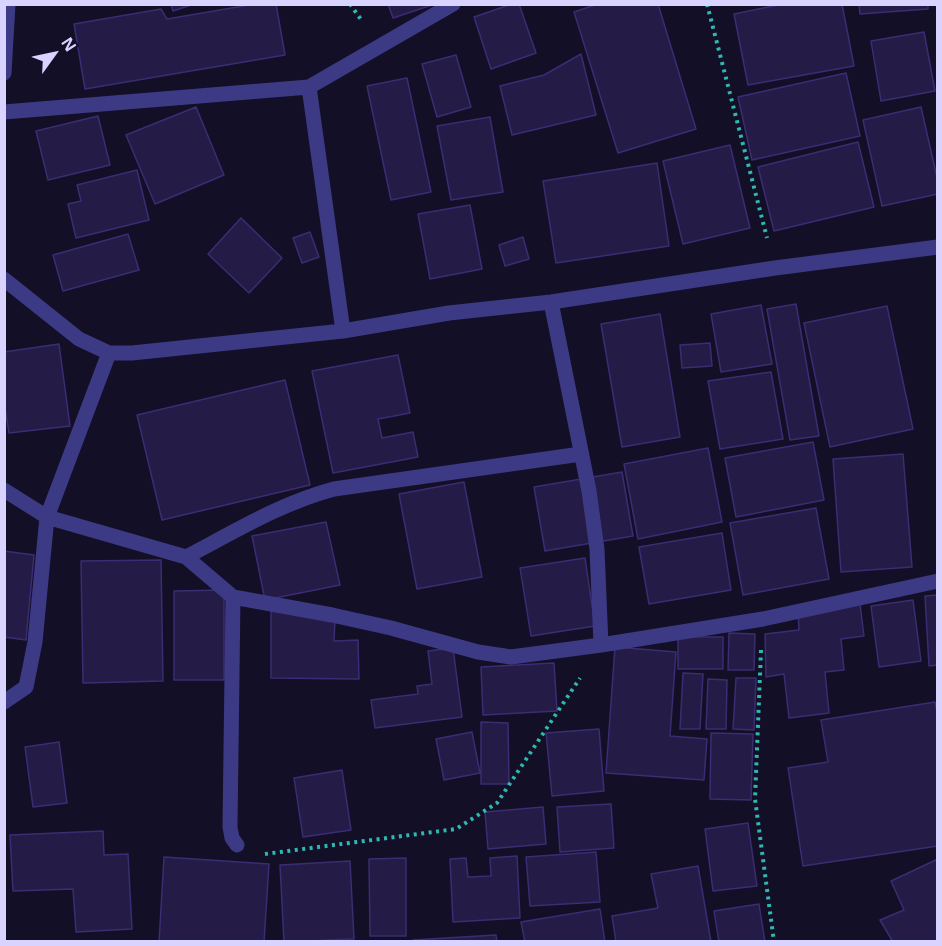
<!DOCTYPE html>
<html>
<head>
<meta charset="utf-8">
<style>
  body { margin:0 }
  #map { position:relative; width:942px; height:946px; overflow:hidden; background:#130f26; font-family:"Open Sans",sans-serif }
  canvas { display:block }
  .frame { position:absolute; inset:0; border:6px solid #d9d4ff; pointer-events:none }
  .north { position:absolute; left:24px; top:24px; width:60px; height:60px; -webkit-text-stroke:4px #130f26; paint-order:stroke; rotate:57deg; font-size:16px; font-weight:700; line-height:24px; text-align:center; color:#d9d4ff }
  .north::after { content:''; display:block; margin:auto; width:21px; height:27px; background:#d9d4ff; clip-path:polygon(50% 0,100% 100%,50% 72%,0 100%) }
</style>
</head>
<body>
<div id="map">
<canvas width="942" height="946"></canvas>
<div class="frame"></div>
<div class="north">N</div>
</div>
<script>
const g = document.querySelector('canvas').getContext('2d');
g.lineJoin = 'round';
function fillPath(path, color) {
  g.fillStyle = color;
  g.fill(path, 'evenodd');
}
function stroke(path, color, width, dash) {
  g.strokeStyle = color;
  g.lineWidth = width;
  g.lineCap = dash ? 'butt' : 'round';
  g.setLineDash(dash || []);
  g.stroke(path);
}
const building = new Path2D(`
  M 171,4 L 194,4 L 173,11 Z
  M 255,4 L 276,4 L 285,55 L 85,89 L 74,24 L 161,9 L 167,19 Z
  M 388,4 L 435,4 L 393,18 Z
  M 512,4 L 519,4 L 536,53 L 491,69 L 474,17 Z
  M 598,4 L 658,4 L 696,129 L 618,153 L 574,12 Z
  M 783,4 L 842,4 L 854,66 L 748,85 L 734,14 Z
  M 859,4 L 928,4 L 928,9 L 860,14 Z
  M 924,32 L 935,91 L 881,101 L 871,41 Z
  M 581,54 L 596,115 L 512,135 L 500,86 L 544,75 Z
  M 456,55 L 471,107 L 437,117 L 422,64 Z
  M 846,73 L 860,136 L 752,160 L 738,97 Z
  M 407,78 L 431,192 L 391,200 L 367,86 Z
  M 196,107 L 224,175 L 155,204 L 126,135 Z
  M 921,107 L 938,182 L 938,194 L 882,206 L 863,120 Z
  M 98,116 L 110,165 L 48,180 L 36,131 Z
  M 490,117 L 503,192 L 451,200 L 437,126 Z
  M 858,142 L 874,207 L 774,231 L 758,167 Z
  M 730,145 L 750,228 L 683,244 L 663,161 Z
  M 657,163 L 669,246 L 556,263 L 543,181 Z
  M 137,170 L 149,220 L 76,238 L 68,204 L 81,201 L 77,185 Z
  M 470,205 L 482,269 L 430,279 L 418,214 Z
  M 241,218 L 282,258 L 249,293 L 208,254 Z
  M 310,232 L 319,257 L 302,263 L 293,238 Z
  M 128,234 L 139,270 L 63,291 L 53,255 Z
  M 523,237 L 529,259 L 505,266 L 499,245 Z
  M 796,304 L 819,436 L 790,440 L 767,309 Z
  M 761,305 L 772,364 L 721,372 L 711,314 Z
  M 887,306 L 913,429 L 830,447 L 804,323 Z
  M 660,314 L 680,437 L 622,447 L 601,324 Z
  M 710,343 L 712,366 L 682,368 L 680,345 Z
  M 59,344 L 70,426 L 9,433 L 4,401 L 4,352 Z
  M 398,355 L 410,413 L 378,419 L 382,438 L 413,432 L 418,457 L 333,473 L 312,371 Z
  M 771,372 L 783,439 L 720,449 L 708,381 Z
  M 285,380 L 310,485 L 162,520 L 137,415 Z
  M 813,442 L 824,500 L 736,517 L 725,458 Z
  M 708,448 L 722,522 L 638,539 L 624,464 Z
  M 903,454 L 912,567 L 841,572 L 833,459 Z
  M 622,472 L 633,536 L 545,551 L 534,487 Z
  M 464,482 L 482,577 L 417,589 L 399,494 Z
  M 816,508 L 829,579 L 743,595 L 730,523 Z
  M 326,522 L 340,585 L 265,600 L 252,536 Z
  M 722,533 L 731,590 L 649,604 L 639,547 Z
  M 4,551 L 34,555 L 26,640 L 4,637 Z
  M 585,558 L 595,626 L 531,636 L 520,568 Z
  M 161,560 L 163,681 L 83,683 L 81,561 Z
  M 224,590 L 224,680 L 174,680 L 174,591 Z
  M 938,595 L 938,665 L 929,666 L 925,596 Z
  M 913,600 L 921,661 L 879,667 L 871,606 Z
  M 860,604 L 864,636 L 841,639 L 844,670 L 825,672 L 829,713 L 789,718 L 784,674 L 766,677 L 765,634 L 799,630 L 798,611 Z
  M 271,611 L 335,619 L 334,641 L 358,640 L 359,679 L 271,678 Z
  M 729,633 L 755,634 L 754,670 L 728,670 Z
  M 678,637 L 723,637 L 723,669 L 678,669 Z
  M 615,647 L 676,652 L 670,736 L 707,739 L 704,780 L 606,773 Z
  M 453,648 L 462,717 L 375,728 L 371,700 L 418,694 L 417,686 L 432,684 L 428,651 Z
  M 554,663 L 557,711 L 483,715 L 481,667 Z
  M 683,673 L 703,674 L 700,729 L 680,729 Z
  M 736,678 L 756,678 L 754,730 L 733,729 Z
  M 708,679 L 727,680 L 726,729 L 706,729 Z
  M 935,702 L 938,717 L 938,846 L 803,866 L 788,768 L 828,762 L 821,720 Z
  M 481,722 L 508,723 L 509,784 L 481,784 Z
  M 599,729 L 604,791 L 552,796 L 546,733 Z
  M 472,732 L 480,773 L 444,780 L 436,739 Z
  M 711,733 L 753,734 L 751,800 L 710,799 Z
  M 59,742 L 67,803 L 33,807 L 25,747 Z
  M 342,770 L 351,830 L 303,837 L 294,778 Z
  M 611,804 L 614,848 L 560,852 L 557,807 Z
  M 543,807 L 546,844 L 488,849 L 485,812 Z
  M 748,823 L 757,886 L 713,891 L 705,829 Z
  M 103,831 L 104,855 L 128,854 L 132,929 L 76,932 L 73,889 L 13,891 L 10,835 Z
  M 596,852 L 600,902 L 530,906 L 526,857 Z
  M 517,856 L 520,918 L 453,922 L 450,859 L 466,858 L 468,877 L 491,876 L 490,858 Z
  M 164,857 L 269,864 L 264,942 L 159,942 Z
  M 406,858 L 406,936 L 370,936 L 369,859 Z
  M 938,859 L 938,942 L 893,942 L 880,920 L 904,910 L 891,881 Z
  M 350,861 L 354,939 L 284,942 L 280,865 Z
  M 698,866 L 711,942 L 616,942 L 612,916 L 658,908 L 651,874 Z
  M 759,904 L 765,942 L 719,942 L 714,911 Z
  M 600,909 L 605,942 L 525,942 L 521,922 Z
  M 496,935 L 497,942 L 413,942 L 413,940 Z`);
fillPath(building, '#241b47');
stroke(building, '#3b2d73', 1.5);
stroke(new Path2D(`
  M 350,4 L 362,21
  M 707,4 L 767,238
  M 761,650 L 755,799 L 774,942
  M 265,854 L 456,829 L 497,803 L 580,678`), '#2fb8b0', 4, [3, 4.5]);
stroke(new Path2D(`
  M 4,73 L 8,4
  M 309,87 L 343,331
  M 4,112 L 309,87 L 453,4
  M 4,279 L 79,339 L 109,353 L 132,353 L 343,331 L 449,313 L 551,302 L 775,268 L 938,247
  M 551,302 L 589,491 L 597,549 L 601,645
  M 4,490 L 47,517 L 186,557 L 233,597 L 332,615 L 391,628 L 478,652 L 511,657 L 601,645 L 763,619 L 938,581
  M 186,557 C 234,532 281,503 334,489 L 581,454
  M 233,597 L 230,827 L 232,838 L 237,845
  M 4,702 L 26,687 L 35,642 L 47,517 L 109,353`), '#3d3a85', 15);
</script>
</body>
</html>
